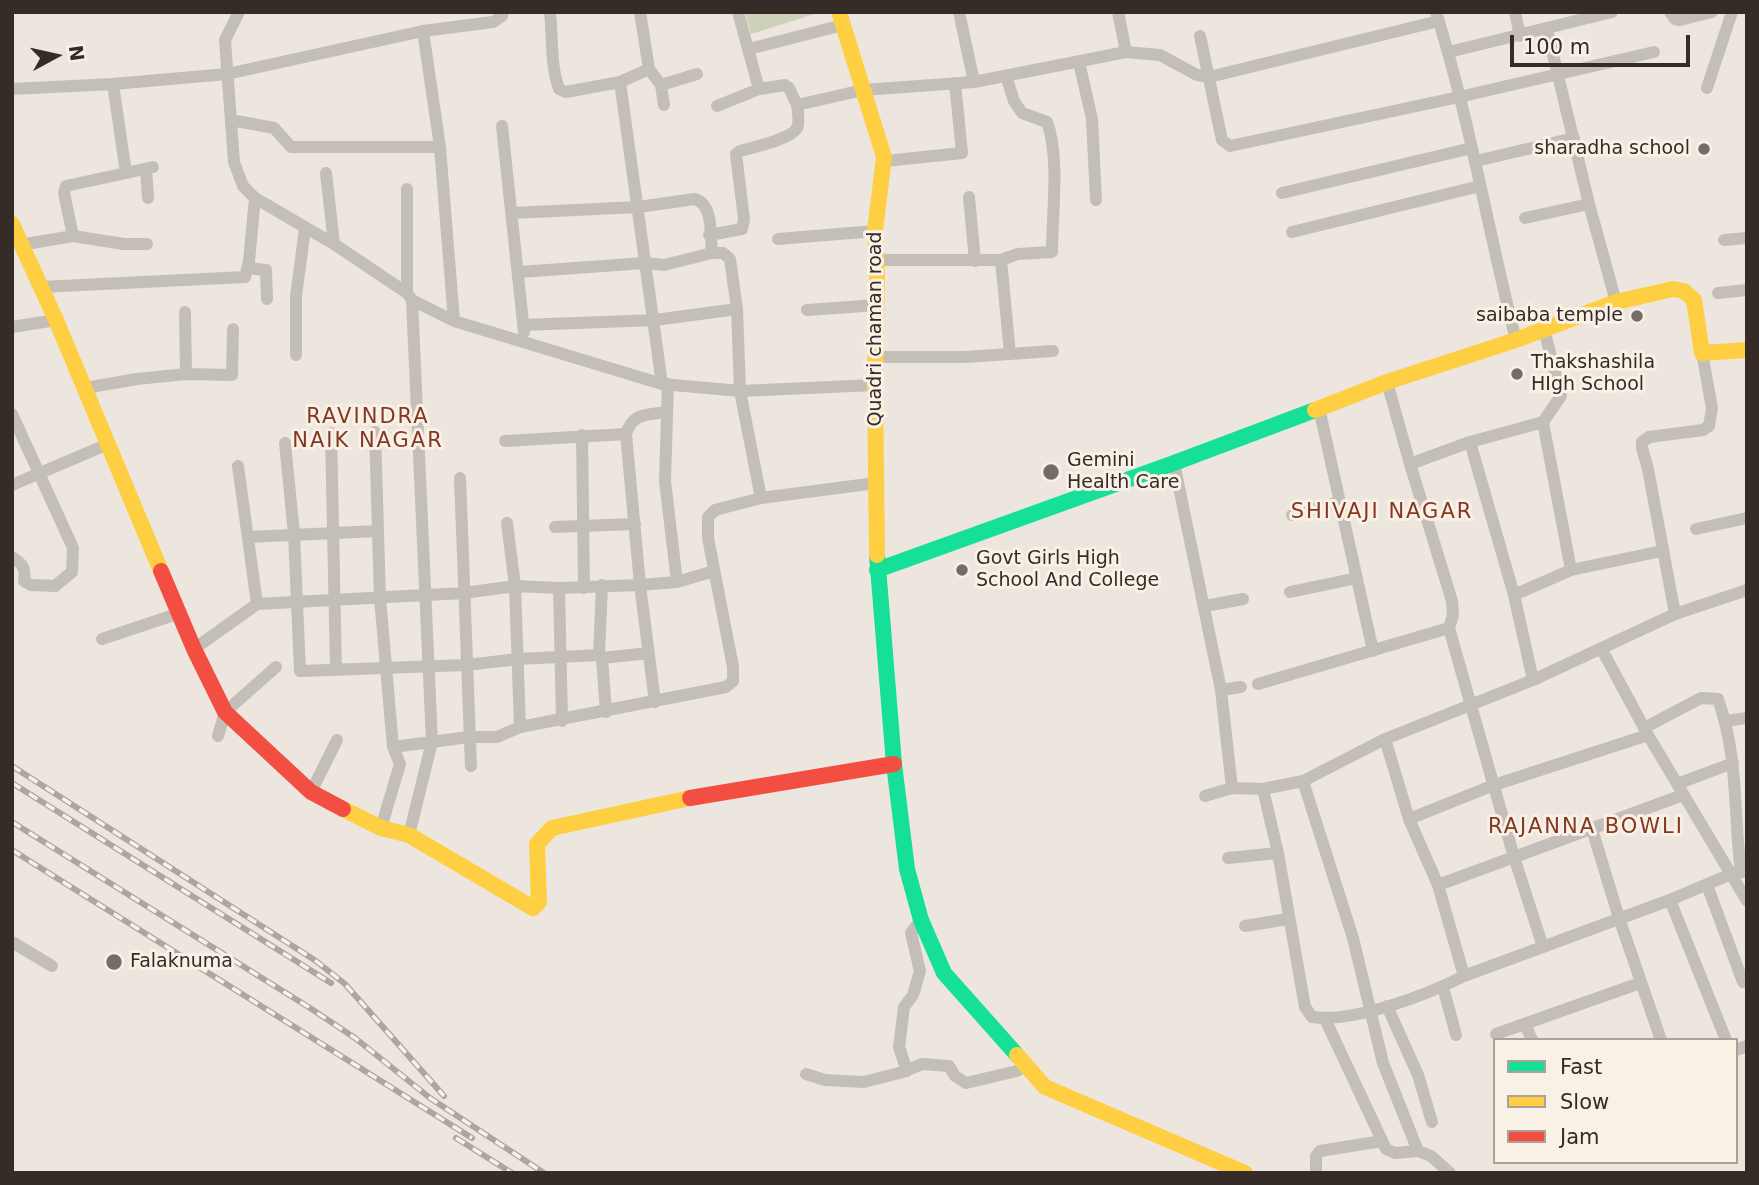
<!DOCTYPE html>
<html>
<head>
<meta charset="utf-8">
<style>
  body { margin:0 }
  #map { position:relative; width:1759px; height:1185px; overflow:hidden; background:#ece6df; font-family:"DejaVu Sans",sans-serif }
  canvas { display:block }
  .frame { position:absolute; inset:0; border:14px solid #352b27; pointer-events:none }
  .legend { position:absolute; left:1493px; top:1038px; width:245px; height:126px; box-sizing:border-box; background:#f9f0e6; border:2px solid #aba19a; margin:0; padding:9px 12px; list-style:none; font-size:21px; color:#352b27 }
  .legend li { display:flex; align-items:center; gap:14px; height:35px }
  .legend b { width:35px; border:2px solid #aba19a }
  .north { position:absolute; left:21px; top:21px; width:70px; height:70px; -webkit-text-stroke:5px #f9f0e6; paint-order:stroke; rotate:82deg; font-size:19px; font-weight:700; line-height:28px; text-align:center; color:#352b27 }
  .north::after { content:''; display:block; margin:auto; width:24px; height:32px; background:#352b27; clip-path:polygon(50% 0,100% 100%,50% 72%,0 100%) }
  .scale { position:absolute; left:1510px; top:35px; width:180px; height:32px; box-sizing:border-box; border:4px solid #352b27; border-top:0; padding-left:9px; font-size:21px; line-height:24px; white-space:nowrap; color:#352b27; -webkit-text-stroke:5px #f9f0e6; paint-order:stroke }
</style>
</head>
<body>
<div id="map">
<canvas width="1759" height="1185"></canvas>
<div class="frame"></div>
<ul class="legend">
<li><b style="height:9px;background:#16e098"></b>Fast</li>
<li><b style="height:9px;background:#ffcf43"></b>Slow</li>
<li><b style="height:9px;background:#f24e42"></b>Jam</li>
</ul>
<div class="north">N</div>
<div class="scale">100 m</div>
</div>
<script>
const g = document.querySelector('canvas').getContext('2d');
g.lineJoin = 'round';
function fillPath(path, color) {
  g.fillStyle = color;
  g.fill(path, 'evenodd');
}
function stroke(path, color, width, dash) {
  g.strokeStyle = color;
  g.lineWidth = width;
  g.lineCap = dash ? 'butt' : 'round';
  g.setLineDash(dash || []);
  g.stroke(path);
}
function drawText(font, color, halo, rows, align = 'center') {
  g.font = font + ' "DejaVu Sans",sans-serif';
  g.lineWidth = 6;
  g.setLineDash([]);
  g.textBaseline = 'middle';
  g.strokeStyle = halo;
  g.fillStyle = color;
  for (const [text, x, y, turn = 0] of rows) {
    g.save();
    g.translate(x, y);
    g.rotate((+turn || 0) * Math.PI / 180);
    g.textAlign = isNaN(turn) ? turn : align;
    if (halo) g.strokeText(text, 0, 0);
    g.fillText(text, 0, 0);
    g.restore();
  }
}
fillPath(new Path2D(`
  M 745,12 L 821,12 L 751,34 Z`), '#cdd1ba');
stroke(new Path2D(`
  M 239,12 L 225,40 L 234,162 L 243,186 L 255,198 L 334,244 L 407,293 L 412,300 L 454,321 L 662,384 L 740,391 L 875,385
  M 550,12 C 553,38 550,64 559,89 L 566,92 L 620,82
  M 640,12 L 649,69
  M 738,12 L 759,89 L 785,85 L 789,88 L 797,105
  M 959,12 L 974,82
  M 1118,12 L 1126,52 L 1160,55 L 1197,75 L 1209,77 L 1439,21
  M 1436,12 C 1470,120 1488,231 1516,340
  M 1515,12 L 1520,36
  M 1670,12 L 1675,19 L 1680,20 L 1712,12
  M 1547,30 L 1589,204 L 1616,302
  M 423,31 L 440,147 L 454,321
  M 1200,36 L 1222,140 L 1230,146 L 1459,97 L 1654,52
  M 749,49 L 843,25
  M 1449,52 L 1612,12
  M 1079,62 L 1092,119 L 1096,200
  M 113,84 L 126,173 L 153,167
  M 661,85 L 697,74
  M 1707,88 L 1732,12
  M 12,89 L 113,84 L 227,74 L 423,31 L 493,22 L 502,16 L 503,12
  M 717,106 L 759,89
  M 231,120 L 274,128 L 291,147 L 440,147
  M 502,126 L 524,332
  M 885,161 L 962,153 L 955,83
  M 1476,161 L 1574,138
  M 146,169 L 148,198
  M 326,173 L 334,244
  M 1282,193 L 1472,148
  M 969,197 L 975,261
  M 513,213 L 638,207 L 695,199 C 714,205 710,236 712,253 L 664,265 L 645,263 L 519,272
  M 1525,218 L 1589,204
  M 1292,232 L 1480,186
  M 709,235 L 742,229 L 744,219 L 736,154 L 740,151 C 753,147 790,140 797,128 C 800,122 798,112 797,105 L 863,90 L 974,82 L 1126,52
  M 73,236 L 124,244 L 147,244
  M 778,239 L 875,231
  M 1724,240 L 1747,238
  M 20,245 L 73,236 L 64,193 L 66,186 L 126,173
  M 712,253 L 723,253 L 730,259 L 737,309
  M 877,260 L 1001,260 L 1010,354
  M 1001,260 L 1018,254 L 1052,252 C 1052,215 1060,156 1047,122 L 1022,113 L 1014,101 L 1006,76
  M 248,268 L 266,270 L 267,299
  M 41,287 L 245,277 L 249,261 L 255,198
  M 407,293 L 407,189
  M 1718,293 L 1747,290
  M 807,310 L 877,305
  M 185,312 L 186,374 L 232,375 L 233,329
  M 523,325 L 655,320 L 737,309 L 740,391 L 761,498
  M 12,327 L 56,320
  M 296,355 L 296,296 L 305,229
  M 876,357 L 966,357 L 1053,351
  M 1387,382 L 1410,464
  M 662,384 L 620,82 L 649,69 L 661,85 L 664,105
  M 668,384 L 665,481 L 677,582
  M 85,388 L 137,379 L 186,374
  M 1319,408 L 1373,651
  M 12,414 L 73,548 L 72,572 L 55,586 L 31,585 L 24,581 C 26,568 23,564 12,557
  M 1543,422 L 1571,570
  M 375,432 L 380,598 L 393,747 L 400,764 L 381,828
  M 331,433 L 336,670
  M 582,435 L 584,588
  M 505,441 L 626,434
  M 1470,442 L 1514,595 L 1571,570 L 1662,551
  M 285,443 L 294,534 L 300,671 L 467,665 L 518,659 L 599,655
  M 1174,463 L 1221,690 L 1232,788
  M 238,466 L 257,604
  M 460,478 L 471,766
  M 12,485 L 108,444
  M 1292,515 L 1340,502
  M 507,523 L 515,586 L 520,727
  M 555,527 L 635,524
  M 1696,529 L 1747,518
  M 248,537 L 378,531
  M 602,585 L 599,655 L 602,658 L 606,712
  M 559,588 L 562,721
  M 1290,592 L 1357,578
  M 1514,595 L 1533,680
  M 1205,606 L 1243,599
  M 1675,614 L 1648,469 L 1642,448 L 1642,442 L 1649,437 L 1703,430 L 1709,426 L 1712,408 L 1702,353
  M 1449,628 L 1514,857 L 1543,947
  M 102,639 L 180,613
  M 1601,648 L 1648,735 L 1747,901
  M 194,649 L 257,604 L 464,593 L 515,586 L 559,588 L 640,585 L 677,582 L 714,571
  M 602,658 L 649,653
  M 1258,684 L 1449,628 L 1453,615 L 1452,601 L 1410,464 L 1470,442 L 1543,422 L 1561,396 L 1544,329
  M 1221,690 L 1241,687
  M 655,702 L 640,585 L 626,434 C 633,412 647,415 667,412
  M 1725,721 L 1747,718
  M 1644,728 L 1701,698 L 1718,699 C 1739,759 1733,811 1741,871
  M 218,736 L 225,712 L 276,667
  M 1385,739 L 1409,819 L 1438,885 L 1464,976
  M 393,747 L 469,737 L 497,737 L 520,727 L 726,687 L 733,681 L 733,667 L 708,538 L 708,517 L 715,510 L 761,498 L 876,483
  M 1303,781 L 1353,938 L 1383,1063 L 1418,1151 L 1431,1156 L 1450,1173
  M 1677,784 L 1733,763
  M 1263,789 L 1278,853 L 1305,1007 L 1312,1017 C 1353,1023 1427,995 1464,976 L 1670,900 L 1731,874 L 1747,871
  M 311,792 L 337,740
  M 1205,796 L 1232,788 L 1263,789 L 1303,781 L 1385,739 L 1533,680 L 1675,614 L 1747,590
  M 1409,819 L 1494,785 L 1648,735
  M 1592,829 L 1619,918 L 1661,1040
  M 409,835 L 432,742 L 412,300
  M 1228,858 L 1278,853
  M 1438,885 L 1683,795
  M 1707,885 L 1743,982
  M 1670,900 L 1726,1040
  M 1245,926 L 1288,919
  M 12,942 L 52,966
  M 1443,987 L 1456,1035
  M 1387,1006 L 1418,1075 L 1432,1122
  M 1325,1019 L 1386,1149 L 1395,1153 L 1418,1151
  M 1525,1024 L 1532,1040
  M 1496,1034 L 1640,983
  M 1736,1050 L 1747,1046
  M 907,1071 L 899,1047 L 904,1007 L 913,995 L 920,971 L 911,933 L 921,920
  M 806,1074 L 825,1080 L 864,1082 L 903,1072 L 922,1064 L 949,1066 L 955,1076 L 966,1083 L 1017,1071 L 1026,1065
  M 1316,1173 L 1316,1156 L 1320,1151 L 1382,1141`), '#c4beb8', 12);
stroke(new Path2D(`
  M 877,555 L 894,764 L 907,869 L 921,920 L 944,973 L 1017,1055
  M 877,570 L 1174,463 L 1315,410`), '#16e098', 16);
stroke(new Path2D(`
  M 839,12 L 884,157 L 875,231 L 877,274 L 875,385 L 877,555
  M 12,224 L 56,320 L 161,571
  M 1315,410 L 1387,382 L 1516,340 L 1616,302 L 1673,289 L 1684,291 L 1694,300 L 1702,353 L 1747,350
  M 343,809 L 381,828 L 409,835 L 533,908 L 539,902 L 537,844 L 552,828 L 690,798
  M 1017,1055 L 1045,1087 L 1245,1173`), '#ffcf43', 16);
stroke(new Path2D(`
  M 161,571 L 194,649 L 225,712 L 311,792 L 343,809
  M 690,798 L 894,764`), '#f24e42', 16);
const rail = new Path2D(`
  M 12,766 L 316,961 L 345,984 L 444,1096
  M 12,783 L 331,983
  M 12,822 L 310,1008 L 355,1038 L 430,1098 L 544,1173
  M 12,850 L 472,1138
  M 456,1138 L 512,1173`);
stroke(rail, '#aca6a2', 6);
stroke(rail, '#f9f0e6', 3.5, [10]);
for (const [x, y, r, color] of [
  [1704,149,7,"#756c67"],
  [1637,316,7,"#756c67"],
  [1517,374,7,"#756c67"],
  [1051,472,9,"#756c67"],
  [962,570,7,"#756c67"],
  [114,962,9,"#756c67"]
]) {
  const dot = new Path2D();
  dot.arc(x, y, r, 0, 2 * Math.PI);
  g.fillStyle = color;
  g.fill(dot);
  stroke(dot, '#f9f0e6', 2.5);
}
drawText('19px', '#352b27', '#f9f0e6', [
  ["sharadha school",1690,149,"right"],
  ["saibaba temple",1623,316,"right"],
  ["Thakshashila",1531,363],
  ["HIgh School",1531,385],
  ["Gemini",1067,461],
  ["Health Care",1067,483],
  ["Govt Girls High",976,559],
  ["School And College",976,581],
  ["Falaknuma",130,962]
], 'left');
drawText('19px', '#352b27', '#f9f0e6', [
  ["Quadri chaman road",876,329,-90]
]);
g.letterSpacing = '2px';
drawText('21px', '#823822', '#f9f0e6', [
  ["RAVINDRA",368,418],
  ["NAIK NAGAR",368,442],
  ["SHIVAJI NAGAR",1382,513],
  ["RAJANNA BOWLI",1586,828]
]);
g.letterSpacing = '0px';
</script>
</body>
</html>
